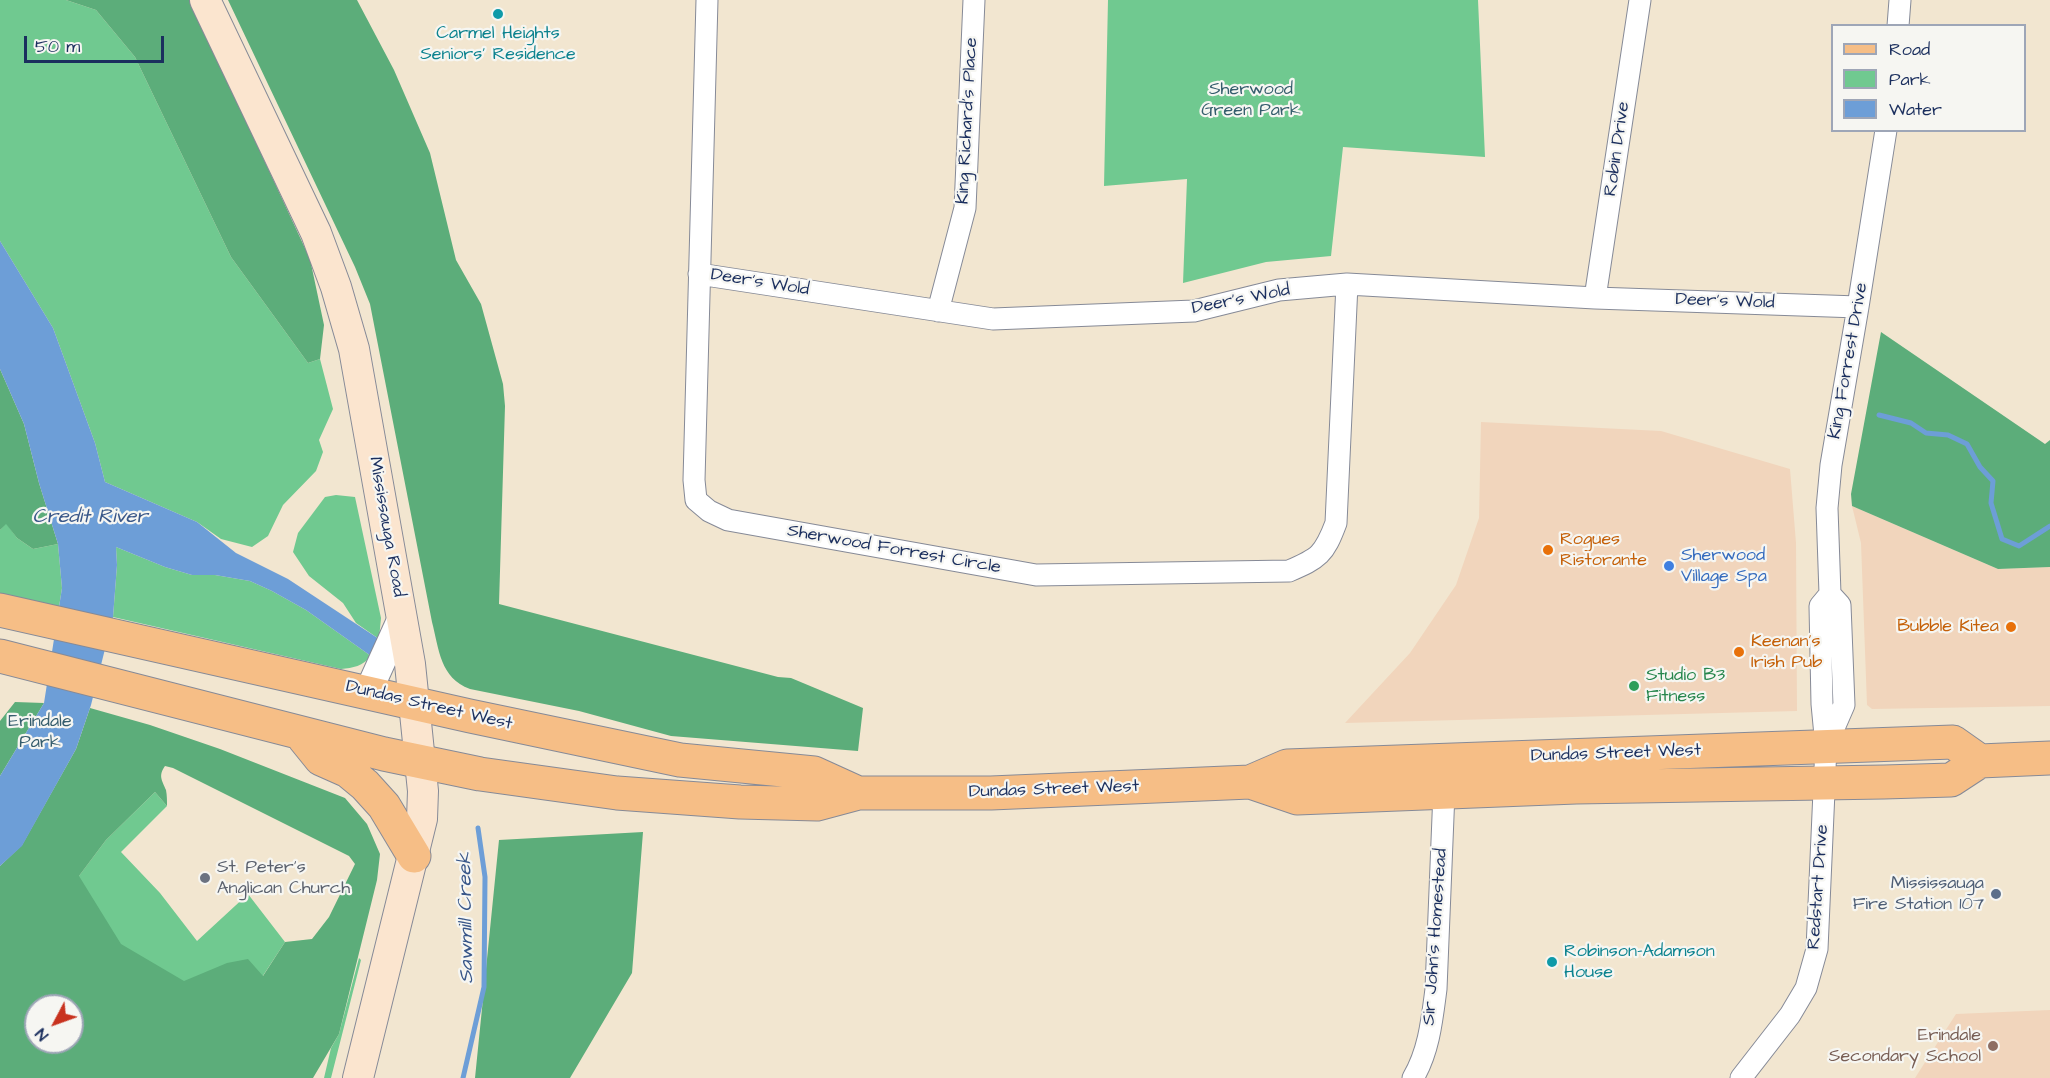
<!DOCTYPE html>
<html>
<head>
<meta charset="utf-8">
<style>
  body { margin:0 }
  #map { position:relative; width:2050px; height:1078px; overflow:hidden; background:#f2e6d0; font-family:"Architects Daughter",sans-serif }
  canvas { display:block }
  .legend { position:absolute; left:1831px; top:24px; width:195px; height:108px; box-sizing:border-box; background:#f6f6f2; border:2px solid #9ea6b7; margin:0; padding:8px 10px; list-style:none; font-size:18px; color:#1b2f5e }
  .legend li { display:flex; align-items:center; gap:12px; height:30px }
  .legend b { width:30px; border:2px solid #9ea6b7 }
  .north { position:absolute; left:24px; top:994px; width:60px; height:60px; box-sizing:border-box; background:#f6f6f2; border:2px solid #9ea6b7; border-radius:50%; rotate:229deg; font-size:16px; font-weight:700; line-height:24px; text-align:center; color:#1b2f5e }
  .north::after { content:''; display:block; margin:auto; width:21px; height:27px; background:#c8321e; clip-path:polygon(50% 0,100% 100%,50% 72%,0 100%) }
  .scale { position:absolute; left:24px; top:36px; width:140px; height:27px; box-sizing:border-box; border:3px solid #1b2f5e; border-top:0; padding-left:8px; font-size:18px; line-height:21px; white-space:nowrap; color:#1b2f5e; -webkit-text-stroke:4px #f6f6f2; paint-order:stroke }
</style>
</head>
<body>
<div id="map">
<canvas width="2050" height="1078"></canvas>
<ul class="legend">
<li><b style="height:8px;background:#f6be86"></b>Road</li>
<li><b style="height:16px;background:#70c990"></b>Park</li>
<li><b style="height:16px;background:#6d9ed7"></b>Water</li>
</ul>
<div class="north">N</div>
<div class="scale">50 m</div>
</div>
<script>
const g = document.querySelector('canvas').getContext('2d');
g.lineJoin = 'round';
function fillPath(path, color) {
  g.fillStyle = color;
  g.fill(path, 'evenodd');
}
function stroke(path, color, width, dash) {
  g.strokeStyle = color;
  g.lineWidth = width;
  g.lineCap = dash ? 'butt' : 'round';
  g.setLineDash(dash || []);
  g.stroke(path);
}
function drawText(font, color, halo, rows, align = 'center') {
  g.font = font + ' "Architects Daughter",sans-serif';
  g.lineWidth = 4.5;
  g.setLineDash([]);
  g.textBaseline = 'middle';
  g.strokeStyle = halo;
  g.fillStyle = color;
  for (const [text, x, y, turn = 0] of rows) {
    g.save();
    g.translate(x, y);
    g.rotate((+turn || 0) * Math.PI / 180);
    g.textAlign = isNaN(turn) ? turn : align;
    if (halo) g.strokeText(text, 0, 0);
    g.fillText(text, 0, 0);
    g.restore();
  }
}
fillPath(new Path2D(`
  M 1481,422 L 1661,431 L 1790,469 L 1796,543 L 1797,711 L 1345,723 L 1410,653 L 1456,585 L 1479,518 Z
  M 1852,506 L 1998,569 L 2050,567 L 2050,706 L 1872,709 L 1867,705 L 1861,543 Z
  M 2050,1010 L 2050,1078 L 1915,1078 L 1956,1014 Z`), '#f1d5bc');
fillPath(new Path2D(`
  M 0,0 L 66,0 L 96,10 L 135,57 L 231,257 L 308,363 L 320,359 L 333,409 L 319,440 L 323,452 L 316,471 L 283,505 L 268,536 L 252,547 L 221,539 L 197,522 L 105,482 L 95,443 L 53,328 L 0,241 Z
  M 1108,0 L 1478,0 L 1485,157 L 1343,147 L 1331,256 L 1266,262 L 1183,283 L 1187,179 L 1104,186 Z
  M 336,495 L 355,497 L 381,618 L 379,639 L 356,623 L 343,603 L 309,576 L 293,552 L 298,533 L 325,497 Z
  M 6,523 L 17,538 L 33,549 L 58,544 L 62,588 L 59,607 L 0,593 L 0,530 Z
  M 116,547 L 165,567 L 192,575 L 215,575 L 250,581 L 272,591 L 306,610 L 371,656 C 363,666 353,668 341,669 L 113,617 L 117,565 Z
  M 155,792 L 167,806 L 121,852 L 160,893 L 197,941 L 248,894 L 285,942 L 196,1078 L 0,1078 L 0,981 L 106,840 ZM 36,1006 L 72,1006 L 72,1042 L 36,1042 Z
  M 359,958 L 361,960 L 331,1078 L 324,1078 L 331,1048 L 339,1034 Z`), '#70c990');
fillPath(new Path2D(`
  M 66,0 L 190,0 L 310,259 L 324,325 L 320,359 L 308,363 L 231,257 L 135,57 L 96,10 Z
  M 228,0 L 357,0 L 394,70 L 430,153 L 456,260 L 481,304 L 503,384 L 505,406 L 499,604 L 778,677 L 791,678 L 863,708 L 858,751 L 671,736 L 579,711 L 470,689 C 440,678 439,649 432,622 L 370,304 L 355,267 Z
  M 1881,332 L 2045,444 L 2050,440 L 2050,567 L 1998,569 L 1852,506 L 1851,494 Z
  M 0,369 L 24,424 L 39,483 L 58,544 L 33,549 L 17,538 L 6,524 L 0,530 Z
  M 15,702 L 44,703 L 0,776 L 0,721 Z
  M 90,708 L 150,725 L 220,749 L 345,798 L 367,824 L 380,854 L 377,880 L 339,1034 L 313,1078 L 0,1078 L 0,866 L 22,845 L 76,749 ZM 165,766 L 173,768 L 349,856 L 355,864 L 329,917 L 312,939 L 285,942 L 263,976 L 248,959 L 227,963 L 184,981 L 121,944 L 79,876 L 106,840 L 155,792 L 167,806 C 167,801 167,795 166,790 C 162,780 158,776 165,766 ZM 36,1006 L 72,1006 L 72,1042 L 36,1042 Z
  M 643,832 L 632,973 L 570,1078 L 475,1078 L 499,840 Z`), '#5cad7a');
fillPath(new Path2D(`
  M 0,241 L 53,328 L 95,443 L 105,482 L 197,522 L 236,553 L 288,579 L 379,639 L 371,656 L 306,610 L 272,591 L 250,581 L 215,575 L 192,575 L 165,567 L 116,547 L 117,565 L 113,617 L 91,705 L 76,749 L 22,846 L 0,866 L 0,776 L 44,703 L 62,588 L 58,544 L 39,483 L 24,424 L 0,369 Z`), '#6d9ed7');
stroke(new Path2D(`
  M 1879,415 L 1911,423 L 1926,433 L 1948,435 L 1967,444 L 1980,467 L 1993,481 L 1991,503 L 2002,539 L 2019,546 L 2050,526
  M 463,1078 L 484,987 L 485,877 L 478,828`), '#6d9ed7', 5);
const minor = new Path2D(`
  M 707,0 L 694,480 L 696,500 L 709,511 L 728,520 L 1036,575 L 1289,571 C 1319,558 1324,555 1336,523 L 1347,284
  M 1898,26 L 1900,0
  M 699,274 L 993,319 L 1194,311 L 1279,290 L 1347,284 L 1595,298 L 1858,307
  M 1595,298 L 1640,0
  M 938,311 L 965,208 L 974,0
  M 1827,744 L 1844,705 L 1840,605 L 1830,594
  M 1413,1078 C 1429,1051 1432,1020 1436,989 L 1444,792
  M 1741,1078 L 1790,1015 L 1806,988 L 1817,949 L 1826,746 L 1822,704 L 1820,606 L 1830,594 L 1827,508 L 1831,465 L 1858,307 L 1886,130`);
const tertiary = new Path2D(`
  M 368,692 L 402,617`);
const secondary = new Path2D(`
  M 205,0 L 316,233 L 336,287 L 354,349 L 410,664 L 423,791 L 422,819 L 358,1078`);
const primary = new Path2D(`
  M 0,610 L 470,716 L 680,760 L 814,773 L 858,793
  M 0,656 L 384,754 L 480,774 L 617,793 L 740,802 L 817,804 L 858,793 L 991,793 L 1250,782 L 1287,766 L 1953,742 L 1980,761
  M 304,738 L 321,759 L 348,771 L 365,785 L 384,806 L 414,856
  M 1250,782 L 1297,798 L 1576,787 L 1884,782 L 1951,780 L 1980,761 L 2050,758`);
stroke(minor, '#868a97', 23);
stroke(tertiary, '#868a97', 29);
stroke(secondary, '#868a97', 32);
stroke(primary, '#868a97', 35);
stroke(minor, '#fff', 21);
stroke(tertiary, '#fff', 27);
stroke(secondary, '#fbe5cf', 30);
stroke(primary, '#f6be86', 33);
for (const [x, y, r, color] of [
  [498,14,6,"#0f9aa8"],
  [1548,550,6,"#e8710a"],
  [1669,566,6,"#3f7fe0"],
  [2011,627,6,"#e8710a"],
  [1739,652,6,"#e8710a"],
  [1634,686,6,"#2e9e5b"],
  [205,878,6,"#6b7280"],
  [1996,894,6,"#5c6f8a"],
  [1552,962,6,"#0f9aa8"],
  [1993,1046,6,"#8d6e63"]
]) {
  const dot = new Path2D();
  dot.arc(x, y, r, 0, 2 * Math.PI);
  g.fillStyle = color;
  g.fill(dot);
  stroke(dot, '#f6f6f2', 2);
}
drawText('18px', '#0d838f', '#f6f6f2', [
  ["Carmel Heights",498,34],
  ["Seniors' Residence",498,55],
  ["Robinson-Adamson",1564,952,"left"],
  ["House",1564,973,"left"]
]);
drawText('18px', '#355d6d', '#f6f6f2', [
  ["Sherwood",1251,90],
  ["Green Park",1251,111],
  ["Erindale",40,722],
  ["Park",40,743]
]);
drawText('18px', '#1b2f5e', '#f6f6f2', [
  ["King Richard's Place",968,121,-87],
  ["Robin Drive",1618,149,-82],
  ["Deer's Wold",760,283,9],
  ["Deer's Wold",1241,300,-11],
  ["Deer's Wold",1725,302,2],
  ["King Forrest Drive",1849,361,-80],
  ["Mississauga Road",386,527,80],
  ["Sherwood Forrest Circle",894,550,10],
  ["Dundas Street West",429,706,13],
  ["Dundas Street West",1616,754,-2],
  ["Dundas Street West",1054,790,-2],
  ["Redstart Drive",1819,887,-86],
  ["Sir John's Homestead",1436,937,-86]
]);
drawText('18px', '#c56008', '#f6f6f2', [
  ["Rogues",1560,540],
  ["Ristorante",1560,561],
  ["Bubble Kitea",1999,627,"right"],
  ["Keenan’s",1751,642],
  ["Irish Pub",1751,663]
], 'left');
drawText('18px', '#366cbe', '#f6f6f2', [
  ["Sherwood",1681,556],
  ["Village Spa",1681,577]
], 'left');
drawText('18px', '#27864d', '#f6f6f2', [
  ["Studio B3",1646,676],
  ["Fitness",1646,697]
], 'left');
drawText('18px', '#5b616d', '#f6f6f2', [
  ["St. Peter's",217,868],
  ["Anglican Church",217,889]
], 'left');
drawText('18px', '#4e5e75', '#f6f6f2', [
  ["Mississauga",1984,884],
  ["Fire Station 107",1984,905]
], 'right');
drawText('18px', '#785e54', '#f6f6f2', [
  ["Erindale",1981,1036],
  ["Secondary School",1981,1057]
], 'right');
drawText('italic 20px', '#385688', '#f6f6f2', [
  ["Credit River",90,518],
  ["Sawmill Creek",467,918,-91]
]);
</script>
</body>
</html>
